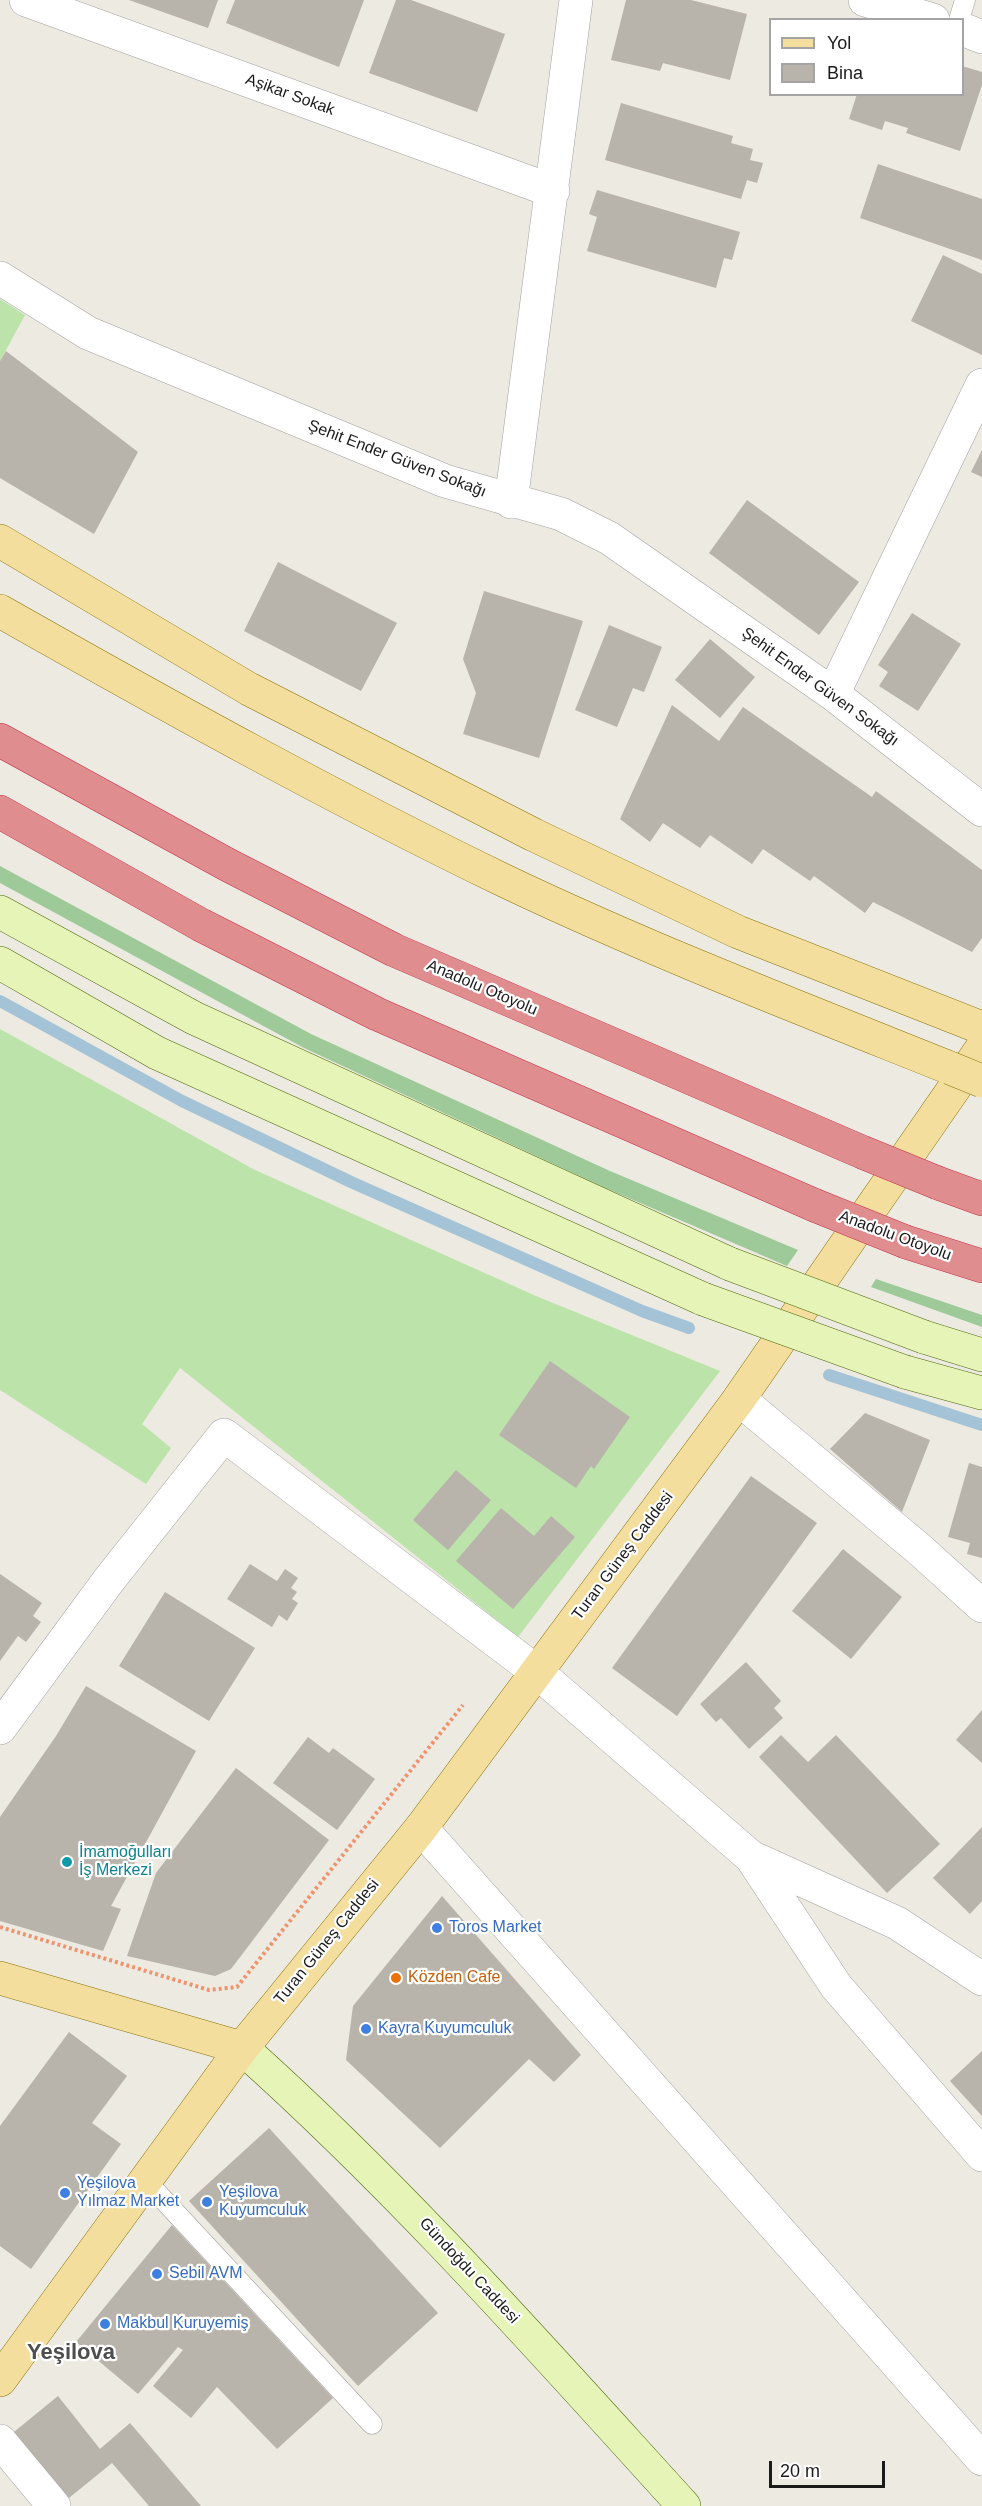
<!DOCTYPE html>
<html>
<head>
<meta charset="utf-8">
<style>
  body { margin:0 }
  #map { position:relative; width:982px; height:2506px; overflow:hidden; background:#eceae1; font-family:Helvetica,sans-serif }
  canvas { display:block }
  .legend { position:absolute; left:769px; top:18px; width:195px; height:78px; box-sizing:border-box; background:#fff; border:2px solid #a4a4a4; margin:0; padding:8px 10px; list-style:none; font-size:18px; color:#1b1b1b }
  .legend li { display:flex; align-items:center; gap:12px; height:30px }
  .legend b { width:30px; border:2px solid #a4a4a4 }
  .scale { position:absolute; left:769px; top:2461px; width:116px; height:27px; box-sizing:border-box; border:3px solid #1b1b1b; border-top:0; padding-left:8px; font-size:18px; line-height:21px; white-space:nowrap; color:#1b1b1b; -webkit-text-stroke:4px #fff; paint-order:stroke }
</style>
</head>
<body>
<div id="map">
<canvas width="982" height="2506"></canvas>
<ul class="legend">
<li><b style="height:8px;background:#f4de9e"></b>Yol</li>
<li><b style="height:16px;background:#b8b3ab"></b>Bina</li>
</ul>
<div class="scale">20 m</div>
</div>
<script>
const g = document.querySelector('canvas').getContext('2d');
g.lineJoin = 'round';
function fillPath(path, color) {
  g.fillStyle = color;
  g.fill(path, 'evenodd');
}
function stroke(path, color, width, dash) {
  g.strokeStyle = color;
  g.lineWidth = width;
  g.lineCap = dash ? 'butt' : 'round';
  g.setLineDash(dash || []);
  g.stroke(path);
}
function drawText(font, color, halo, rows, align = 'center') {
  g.font = font + ' Helvetica,sans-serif';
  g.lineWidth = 4.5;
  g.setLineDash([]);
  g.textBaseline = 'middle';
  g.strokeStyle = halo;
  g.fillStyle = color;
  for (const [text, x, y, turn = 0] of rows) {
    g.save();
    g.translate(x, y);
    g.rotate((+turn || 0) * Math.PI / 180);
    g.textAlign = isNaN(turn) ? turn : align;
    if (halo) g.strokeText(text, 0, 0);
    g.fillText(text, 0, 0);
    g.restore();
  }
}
fillPath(new Path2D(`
  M 0,299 L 25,315 L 0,361 Z
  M 0,1029 L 255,1170 L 536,1296 L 720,1371 L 518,1637 L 180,1368 L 142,1424 L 171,1448 L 146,1484 L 0,1390 Z`), '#bce3aa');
fillPath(new Path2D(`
  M 0,866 L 311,1034 L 610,1171 L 798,1250 L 787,1266 L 603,1187 L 304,1048 L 0,883 Z
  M 876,1279 L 982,1315 L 982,1327 L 871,1287 Z`), '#9ec999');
stroke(new Path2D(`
  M 0,1001 L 182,1101 L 351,1182 L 642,1311 L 689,1328
  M 829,1375 L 982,1425`), '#a4c3d7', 12);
fillPath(new Path2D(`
  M 129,0 L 218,0 L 208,28 Z
  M 235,0 L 364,0 L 339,67 L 226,23 Z
  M 396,0 L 411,0 L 505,34 L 477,112 L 369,73 Z
  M 626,0 L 691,0 L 747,14 L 730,80 L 663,63 L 660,71 L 611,60 Z
  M 962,66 L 982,72 L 982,85 L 960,151 L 906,133 L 908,128 L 885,121 L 882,130 L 849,119 L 857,94 L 962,94 Z
  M 621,103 L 733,136 L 731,143 L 753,149 L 750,160 L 763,163 L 757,183 L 747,180 L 741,199 L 605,160 Z
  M 878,164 L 982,199 L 982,260 L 860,218 Z
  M 597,190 L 740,232 L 732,260 L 724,258 L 716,288 L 587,251 L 597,217 L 589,214 Z
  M 943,255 L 982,274 L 982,355 L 911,321 Z
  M 6,351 L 138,452 L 94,534 L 0,478 L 0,361 Z
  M 982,450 L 982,477 L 971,472 Z
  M 747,500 L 859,582 L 819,635 L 709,553 Z
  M 278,562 L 397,623 L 361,691 L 244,631 Z
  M 484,591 L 583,621 L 539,758 L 463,734 L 476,693 L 463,659 Z
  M 912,613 L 961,644 L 918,711 L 879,686 L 888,672 L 878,665 Z
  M 609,625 L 662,647 L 644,692 L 633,688 L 617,727 L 575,710 Z
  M 710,639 L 755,677 L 720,718 L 675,680 Z
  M 672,705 L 719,741 L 743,707 L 872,797 L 876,791 L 982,870 L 982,938 L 972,952 L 873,902 L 865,913 L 814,876 L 810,881 L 763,849 L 752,864 L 710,835 L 700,848 L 663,823 L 650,842 L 620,819 Z
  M 550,1361 L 630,1417 L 594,1469 L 591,1466 L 576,1488 L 499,1435 Z
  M 865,1413 L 930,1440 L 902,1512 L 830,1449 Z
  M 969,1463 L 982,1467 L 982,1558 L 967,1554 L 970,1543 L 948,1537 Z
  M 456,1470 L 491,1500 L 448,1550 L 413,1520 Z
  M 751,1476 L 817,1523 L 677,1716 L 612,1668 Z
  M 501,1508 L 534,1536 L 551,1516 L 575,1537 L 513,1609 L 456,1561 Z
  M 843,1549 L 902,1597 L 851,1659 L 792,1611 Z
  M 250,1564 L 277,1581 L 285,1569 L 298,1578 L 291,1588 L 297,1592 L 292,1599 L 298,1603 L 287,1621 L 279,1615 L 272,1627 L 227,1599 Z
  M 0,1574 L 42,1603 L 33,1616 L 41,1622 L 26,1642 L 18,1636 L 0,1661 Z
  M 165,1592 L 255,1648 L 209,1721 L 119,1666 Z
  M 746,1662 L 781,1701 L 774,1708 L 783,1718 L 749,1749 L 721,1718 L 716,1722 L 700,1704 Z
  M 86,1686 L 196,1751 L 111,1906 L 121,1909 L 103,1951 L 0,1921 L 0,1817 L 56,1736 Z
  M 982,1710 L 982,1763 L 956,1740 Z
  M 781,1735 L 808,1762 L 836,1735 L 940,1844 L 887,1893 L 759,1757 Z
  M 308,1737 L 329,1753 L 333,1748 L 375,1779 L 337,1830 L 273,1783 Z
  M 236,1768 L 329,1840 L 231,1969 L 215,1976 L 127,1956 L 156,1873 Z
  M 982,1827 L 982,1901 L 970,1914 L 933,1878 Z
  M 442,1896 L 581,2055 L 554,2082 L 529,2059 L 440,2148 L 346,2060 L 353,2006 Z
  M 69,2032 L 127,2076 L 92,2123 L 121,2144 L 31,2269 L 0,2246 L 0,2126 Z
  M 982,2051 L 982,2116 L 950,2081 Z
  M 269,2128 L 438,2313 L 358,2386 L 189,2201 Z
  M 172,2225 L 333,2398 L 277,2449 L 217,2387 L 191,2418 L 153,2386 L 183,2350 L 178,2347 L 138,2394 L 76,2342 Z
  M 58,2396 L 100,2449 L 130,2423 L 201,2506 L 149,2506 L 112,2463 L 64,2502 L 9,2436 Z`), '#b8b3ab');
const lane = new Path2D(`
  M 959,20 L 965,0
  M 146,2181 L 372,2424`);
const street = new Path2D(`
  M 26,0 L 553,191
  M 865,0 L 933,20
  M 962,29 L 982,37
  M 0,278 L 88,333 L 445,481 L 561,514 L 609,538 L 833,694 L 982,810
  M 511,502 L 576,0
  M 833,694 L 982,385
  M 739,1399 L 919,1549 L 982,1606
  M 0,1728 L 109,1580 L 224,1435 L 537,1672 L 751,1857 L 836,1986 L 982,2155
  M 421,1828 L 982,2459
  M 751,1857 L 897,1923 L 982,1979
  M 0,2441 L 54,2506`);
const secondary = new Path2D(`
  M 0,912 L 194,1018 L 730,1264
  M 0,963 L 157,1053 L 703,1299
  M 924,1337 L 982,1355
  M 905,1372 L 982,1393
  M 242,2048 C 401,2190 541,2349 684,2506`);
const primary = new Path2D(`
  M 0,541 L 249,689 L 534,835 L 738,932 L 982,1028
  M 0,611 C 166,705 333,798 505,881 C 650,950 800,1008 950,1068
  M 0,1978 L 242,2048
  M 0,2380 L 242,2048 L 421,1828 L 739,1399 L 982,1048`);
const highway = new Path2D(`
  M 0,740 L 228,865 L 394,950 L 862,1152
  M 0,812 L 201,925 L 377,1014 L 814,1205
  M 938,1183 L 982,1199
  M 906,1242 L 982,1266`);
stroke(lane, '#a2a2a2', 21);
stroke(street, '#a2a2a2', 34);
stroke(secondary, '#4e680c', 34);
stroke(primary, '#88740a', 34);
stroke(highway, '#c93049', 34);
stroke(new Path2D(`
  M 0,1927 L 209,1990 L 237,1987 L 463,1705`), '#ef936f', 4, [3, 3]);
stroke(lane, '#fff', 20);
stroke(street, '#fff', 33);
stroke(secondary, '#e6f4b7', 33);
stroke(primary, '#f4de9e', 33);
stroke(highway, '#df8d8e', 33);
const secondaryBridge = new Path2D(`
  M 730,1264 L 924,1337
  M 703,1299 L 905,1372`);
const primaryBridge = new Path2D(`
  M 950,1068 L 982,1081`);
const highwayBridge = new Path2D(`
  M 862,1152 L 938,1183
  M 814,1205 L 906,1242`);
stroke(secondaryBridge, '#4e680c', 34, []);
stroke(primaryBridge, '#88740a', 34, []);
stroke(highwayBridge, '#c93049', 34, []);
stroke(secondaryBridge, '#e6f4b7', 33);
stroke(primaryBridge, '#f4de9e', 33);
stroke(highwayBridge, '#df8d8e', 33);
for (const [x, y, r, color] of [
  [67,1862,6,"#0f9aa8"],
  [437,1928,6,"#3f7fe0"],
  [396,1978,6,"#e8710a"],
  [366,2029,6,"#3f7fe0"],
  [65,2193,6,"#3f7fe0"],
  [207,2202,6,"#3f7fe0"],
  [157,2274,6,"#3f7fe0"],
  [105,2324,6,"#3f7fe0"]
]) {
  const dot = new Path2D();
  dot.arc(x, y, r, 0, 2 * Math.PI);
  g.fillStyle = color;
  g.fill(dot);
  stroke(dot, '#fff', 2);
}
drawText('16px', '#1b1b1b', '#fff', [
  ["Aşikar Sokak",290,95,20],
  ["Şehit Ender Güven Sokağı",397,459,21],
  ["Şehit Ender Güven Sokağı",820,687,36],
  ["Anadolu Otoyolu",482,988,23],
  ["Anadolu Otoyolu",895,1236,20],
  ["Turan Güneş Caddesi",623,1556,-53],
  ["Turan Güneş Caddesi",327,1942,-51],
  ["Gündoğdu Caddesi",469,2271,47]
]);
drawText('16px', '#0d838f', '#fff', [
  ["İmamoğulları",79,1853],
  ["İş Merkezi",79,1871]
], 'left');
drawText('16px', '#366cbe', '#fff', [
  ["Toros Market",449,1928],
  ["Kayra Kuyumculuk",378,2029],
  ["Yeşilova",77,2184],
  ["Yılmaz Market",77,2202],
  ["Yeşilova",219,2193],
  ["Kuyumculuk",219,2211],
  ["Sebil AVM",169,2274],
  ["Makbul Kuruyemiş",117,2324]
], 'left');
drawText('16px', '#c56008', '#fff', [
  ["Közden Cafe",408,1978]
], 'left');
drawText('bold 22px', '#4e4e4e', '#fff', [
  ["Yeşilova",71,2353]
]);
</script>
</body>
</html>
